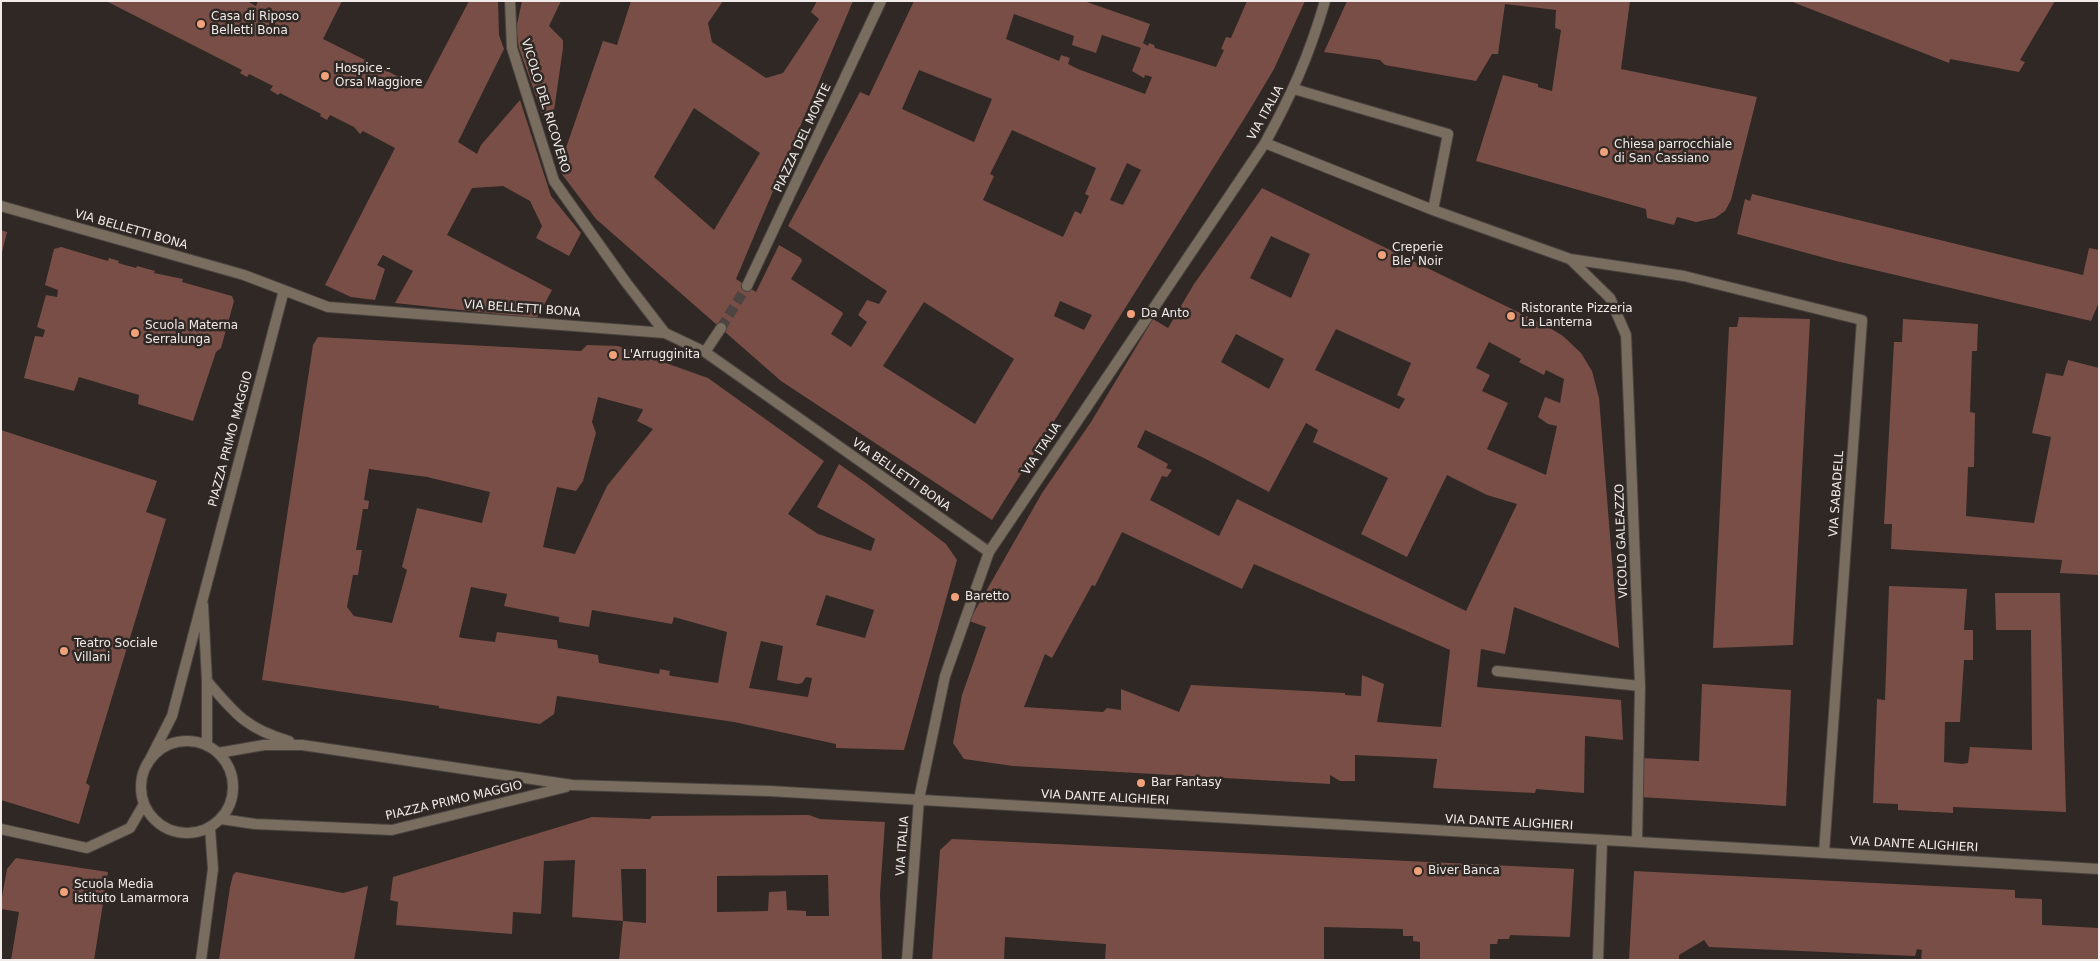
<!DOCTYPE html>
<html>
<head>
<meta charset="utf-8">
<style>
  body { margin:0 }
  #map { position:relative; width:2100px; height:961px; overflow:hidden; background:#2f2824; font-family:"DejaVu Sans",sans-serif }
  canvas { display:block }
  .frame { position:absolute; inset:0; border:2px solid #f0ebe9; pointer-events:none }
</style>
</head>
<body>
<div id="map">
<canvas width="2100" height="961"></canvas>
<div class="frame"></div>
</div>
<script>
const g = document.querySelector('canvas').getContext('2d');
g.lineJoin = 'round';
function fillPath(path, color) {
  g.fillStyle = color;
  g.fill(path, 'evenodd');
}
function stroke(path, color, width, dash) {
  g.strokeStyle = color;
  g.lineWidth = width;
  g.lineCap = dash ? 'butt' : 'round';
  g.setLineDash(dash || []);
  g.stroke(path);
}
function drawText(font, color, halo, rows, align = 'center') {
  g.font = font + ' "DejaVu Sans",sans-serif';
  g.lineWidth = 5;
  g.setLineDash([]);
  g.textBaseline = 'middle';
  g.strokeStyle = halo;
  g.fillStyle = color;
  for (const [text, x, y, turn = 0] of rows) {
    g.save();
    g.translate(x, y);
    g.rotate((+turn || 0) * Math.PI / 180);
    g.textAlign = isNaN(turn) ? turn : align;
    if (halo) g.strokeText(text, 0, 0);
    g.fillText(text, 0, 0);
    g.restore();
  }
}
fillPath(new Path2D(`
  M 106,1 L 247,1 L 256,6 L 258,1 L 342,1 L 323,39 L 423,89 L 469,1 L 498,1 L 499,35 L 504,49 L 458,142 L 477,154 L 481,145 L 520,100 L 551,196 L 581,233 L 569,256 L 536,238 L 542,226 L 530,201 L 503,186 L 472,188 L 447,235 L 552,290 L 538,316 L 536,318 L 395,303 L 413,271 L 383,255 L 377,265 L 385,269 L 375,300 L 351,297 L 325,285 L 395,148 L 363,131 L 360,134 L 354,127 L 330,115 L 327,120 L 320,116 L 321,114 L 280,93 L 278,95 L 270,90 L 273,86 L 249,74 L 247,77 L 240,73 L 242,70 Z
  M 522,1 L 561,1 L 549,26 L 563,40 L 563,48 L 552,125 L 547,128 L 519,48 L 516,29 Z
  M 631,1 L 723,1 L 708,23 L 712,42 L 766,78 L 783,73 L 819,19 L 811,12 L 817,1 L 853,1 L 736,279 L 756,292 L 779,245 L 801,258 L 802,261 L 791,279 L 842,312 L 843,314 L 831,334 L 851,347 L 867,322 L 858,315 L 867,300 L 879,304 L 887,291 L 788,226 L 860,92 L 869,96 L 914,1 L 1084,1 L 1150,24 L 1143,43 L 1148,46 L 1149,43 L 1154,45 L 1155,48 L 1216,67 L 1224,50 L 1221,49 L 1226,37 L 1231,38 L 1247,1 L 1305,1 L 1274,69 L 1249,111 L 992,520 L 781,381 L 596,219 L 561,173 L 559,168 L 603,41 L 617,45 ZM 1014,14 L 1074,36 L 1072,45 L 1096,53 L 1102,35 L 1141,48 L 1132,71 L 1144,78 L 1145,75 L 1152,77 L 1145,94 L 1078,69 L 1068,64 L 1070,58 L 1061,55 L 1059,61 L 1006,39 ZM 919,70 L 992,99 L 974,142 L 902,109 ZM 694,108 L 760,153 L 714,230 L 654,177 ZM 1012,130 L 1096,168 L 1085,194 L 1089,196 L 1081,214 L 1075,211 L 1063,237 L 983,200 L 994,176 L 990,174 ZM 1127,163 L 1141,170 L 1123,205 L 1110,200 ZM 1060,301 L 1092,315 L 1084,330 L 1054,316 ZM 924,302 L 1014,359 L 975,424 L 883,366 Z
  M 1347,1 L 1630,1 L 1621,69 L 1757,97 L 1731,200 L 1725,211 L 1715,218 L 1696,222 L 1677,217 L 1674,225 L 1647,218 L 1646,209 L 1476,161 L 1503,75 L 1538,84 L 1538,87 L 1552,91 L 1561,30 L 1555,28 L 1556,10 L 1505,4 L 1498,54 L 1492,54 L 1476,81 L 1385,65 L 1380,60 L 1324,52 Z
  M 1790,1 L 2055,1 L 2020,60 L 2025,62 L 2019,72 L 1950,59 L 1949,63 Z
  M 1262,188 L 1545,325 L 1563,336 L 1581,353 L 1592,371 L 1599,398 L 1619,648 L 1514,607 L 1505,654 L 1481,649 L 1477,687 L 1621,700 L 1623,740 L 1585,736 L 1584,793 L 1536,789 L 1535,793 L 1433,788 L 1437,759 L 1355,755 L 1355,781 L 1340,781 L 1330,775 L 1330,784 L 1013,766 L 964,759 L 953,743 L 962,695 L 986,627 L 969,621 L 1042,493 L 1091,422 L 1153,319 L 1168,328 L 1194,284 ZM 1271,236 L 1310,254 L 1291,298 L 1250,278 ZM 1336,329 L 1411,363 L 1397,395 L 1405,399 L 1399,409 L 1315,370 ZM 1236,334 L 1284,359 L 1269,389 L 1221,362 ZM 1489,342 L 1521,359 L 1519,362 L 1544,375 L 1546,370 L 1564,379 L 1560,403 L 1545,397 L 1538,417 L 1548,424 L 1557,426 L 1546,475 L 1487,449 L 1508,403 L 1482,391 L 1490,375 L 1476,368 ZM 1306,423 L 1318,430 L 1313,442 L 1388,478 L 1361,534 L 1407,557 L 1447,475 L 1487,495 L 1517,504 L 1466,611 L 1237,499 L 1219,536 L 1150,500 L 1162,476 L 1167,477 L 1172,470 L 1166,468 L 1168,464 L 1137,447 L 1145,430 L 1204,458 L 1269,492 ZM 1122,532 L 1242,589 L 1254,564 L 1450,650 L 1441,727 L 1377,722 L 1384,684 L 1362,675 L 1361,696 L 1345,695 L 1345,693 L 1191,685 L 1179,712 L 1121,689 L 1121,710 L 1107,708 L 1103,712 L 1024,707 L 1045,654 L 1052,658 L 1092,585 L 1095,586 Z
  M 1752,194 L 2083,275 L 2089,248 L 2099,250 L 2099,302 L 2091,321 L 1836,261 L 1737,234 L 1745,199 L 1750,201 Z
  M 1,230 L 7,232 L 2,252 L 1,252 Z
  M 61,247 L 108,261 L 109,258 L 119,261 L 118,263 L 136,268 L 137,266 L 155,271 L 154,273 L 183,279 L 182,282 L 232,296 L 234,301 L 221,348 L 216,352 L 193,421 L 138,404 L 139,395 L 79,377 L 74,391 L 24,378 L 35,336 L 43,337 L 45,330 L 37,327 L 46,295 L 57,297 L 58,290 L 45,285 L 54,249 Z
  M 1739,317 L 1810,319 L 1793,645 L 1713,648 L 1729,327 L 1737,327 Z
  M 1903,319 L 1978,324 L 1977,351 L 1972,351 L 1970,412 L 1975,413 L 1974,467 L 1968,467 L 1966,516 L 2034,523 L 2051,437 L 2032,433 L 2046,373 L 2063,376 L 2068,360 L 2099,368 L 2099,575 L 2060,573 L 2062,560 L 1891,549 L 1892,524 L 1884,524 L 1894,342 L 1902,342 Z
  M 318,337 L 581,351 L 587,345 L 618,346 L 708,378 L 824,461 L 788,514 L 818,534 L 871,551 L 875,539 L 817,507 L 839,464 L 866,483 L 946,544 L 957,560 L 904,750 L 836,748 L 836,744 L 734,722 L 557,696 L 554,714 L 540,724 L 439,708 L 439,706 L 262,680 L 313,345 ZM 598,397 L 642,409 L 643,410 L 637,421 L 653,429 L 607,486 L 575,554 L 543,547 L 557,487 L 576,491 L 583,481 L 596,433 L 592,422 ZM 369,469 L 427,477 L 490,492 L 482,523 L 417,508 L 402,567 L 407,570 L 392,623 L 354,616 L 347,607 L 353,575 L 358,575 L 362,550 L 356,550 L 363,509 L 368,509 L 369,501 L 364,500 ZM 471,587 L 507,594 L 504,606 L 559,617 L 559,622 L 589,627 L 592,610 L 672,624 L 674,617 L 727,632 L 718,683 L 672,676 L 669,675 L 670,671 L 660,669 L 659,674 L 599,663 L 598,655 L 558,648 L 557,640 L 497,632 L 495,642 L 462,638 L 459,637 ZM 826,595 L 874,610 L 865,638 L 816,625 ZM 761,641 L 783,646 L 777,680 L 798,684 L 802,683 L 806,677 L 812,678 L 808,697 L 749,688 Z
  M 1,430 L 157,481 L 146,512 L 166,519 L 86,783 L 90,786 L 79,824 L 1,800 Z
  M 1889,586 L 1967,589 L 1964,630 L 1973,630 L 1973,660 L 1964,660 L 1960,722 L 1945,722 L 1944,762 L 1962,764 L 1968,763 L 1970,747 L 2032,750 L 2031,630 L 1996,630 L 1995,593 L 2060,593 L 2066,812 L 1953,807 L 1953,813 L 1898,810 L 1898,804 L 1873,803 L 1877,699 L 1885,700 Z
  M 1702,684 L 1791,690 L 1786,806 L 1640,797 L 1642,758 L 1699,761 Z
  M 809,815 L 820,819 L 885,822 L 880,894 L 882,960 L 619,960 L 623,921 L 572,917 L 575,860 L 544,861 L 541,914 L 513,912 L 512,934 L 396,925 L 398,902 L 390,900 L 393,877 L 592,817 L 650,819 L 652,816 ZM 621,869 L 646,869 L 646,923 L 623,921 ZM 828,875 L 829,916 L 806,916 L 806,911 L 787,910 L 786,891 L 769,892 L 768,911 L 717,912 L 717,876 Z
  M 952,839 L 1574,869 L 1570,937 L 1510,935 L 1509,939 L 1498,939 L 1497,944 L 1490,944 L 1490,960 L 1420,960 L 1420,942 L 1413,941 L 1413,936 L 1403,936 L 1403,929 L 1324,927 L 1324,960 L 1105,960 L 1106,944 L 1005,937 L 1004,960 L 932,960 L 940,850 Z
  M 16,858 L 108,872 L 94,960 L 11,960 L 19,912 L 1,909 L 1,902 L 7,869 Z
  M 1634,871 L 2015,890 L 2015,898 L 2042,899 L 2042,925 L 2099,928 L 2099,960 L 1921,960 L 1922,950 L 1917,949 L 1915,956 L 1709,947 L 1704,940 L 1679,955 L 1679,960 L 1629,960 Z
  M 236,872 L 343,893 L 368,886 L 354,960 L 219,960 L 230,887 L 233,875 Z`), '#794e47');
stroke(new Path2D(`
  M 721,328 L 747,286`), '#4c4542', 10, [10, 5]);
const lane = new Path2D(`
  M 1497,671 L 1640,686`);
const street = new Path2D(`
  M 510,1 L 512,48 L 554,181 L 625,281 L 665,333
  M 1294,89 L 1448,134 L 1433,210
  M 1265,143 L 1433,210 L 1570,259 L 1684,276 L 1862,320 L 1824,853
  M 1,206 L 244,275 L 328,307 L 665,333 L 705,352 L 989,552
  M 1570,259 L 1610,298 L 1626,335 L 1640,686 L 1637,842
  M 747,286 L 881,1
  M 705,352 L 721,328
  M 203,605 L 207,681 L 207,746
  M 207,681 C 235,714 247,729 289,741
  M141 787a46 46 0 1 1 92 0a46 46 0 1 1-92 0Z
  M 218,753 L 264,745 L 302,745 L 572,785 L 769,791 L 2099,869
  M 147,765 L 172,716 L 284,290
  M 221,819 L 255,824 L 392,830 L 566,787
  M 1,829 L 87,848 L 130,828 L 144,804
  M 201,960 L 213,869 L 210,828
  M 907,960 L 919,799 L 945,676 L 989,552 L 1265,143 C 1292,94 1309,56 1325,1
  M 1598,960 L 1602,841`);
stroke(lane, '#4a4340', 12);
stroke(street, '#4a4340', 12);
stroke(lane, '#786d5e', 10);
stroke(street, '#786d5e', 10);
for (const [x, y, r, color] of [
  [201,24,5,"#f1a27b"],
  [325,76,5,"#f1a27b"],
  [1604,152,5,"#f1a27b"],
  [1382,255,5,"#f1a27b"],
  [1131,314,5,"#f1a27b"],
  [1511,316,5,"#f1a27b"],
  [135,333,5,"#f1a27b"],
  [613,355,5,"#f1a27b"],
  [955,597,5,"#f1a27b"],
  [64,651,5,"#f1a27b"],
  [1141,783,5,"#f1a27b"],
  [1418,871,5,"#f1a27b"],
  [64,892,5,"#f1a27b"]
]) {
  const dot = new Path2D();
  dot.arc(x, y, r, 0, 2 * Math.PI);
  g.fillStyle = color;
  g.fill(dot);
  stroke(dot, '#2f2824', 2);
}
drawText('12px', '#f0ebe9', '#2f2824', [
  ["Casa di Riposo",211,17],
  ["Belletti Bona",211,31],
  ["Hospice -",335,69],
  ["Orsa Maggiore",335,83],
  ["Chiesa parrocchiale",1614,145],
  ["di San Cassiano",1614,159],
  ["Creperie",1392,248],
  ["Ble' Noir",1392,262],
  ["Ristorante Pizzeria",1521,309],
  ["La Lanterna",1521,323],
  ["Da Anto",1141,314],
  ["Scuola Materna",145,326],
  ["Serralunga",145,340],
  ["L'Arrugginita",623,355],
  ["Baretto",965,597],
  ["Teatro Sociale",74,644],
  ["Villani",74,658],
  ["Bar Fantasy",1151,783],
  ["Biver Banca",1428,871],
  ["Scuola Media",74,885],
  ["Istituto Lamarmora",74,899]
], 'left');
drawText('12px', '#f0ebe9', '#2f2824', [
  ["VICOLO DEL RICOVERO",545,106,73],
  ["VIA ITALIA",1266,113,-61],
  ["PIAZZA DEL MONTE",803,138,-65],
  ["VIA BELLETTI BONA",131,230,16],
  ["VIA BELLETTI BONA",522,309,4],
  ["PIAZZA PRIMO MAGGIO",231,439,-75],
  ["VIA ITALIA",1042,449,-56],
  ["VIA BELLETTI BONA",901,475,35],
  ["VIA SABADELL",1837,494,-86],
  ["VICOLO GALEAZZO",1622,541,-92],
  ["VIA DANTE ALIGHIERI",1105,798,3],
  ["PIAZZA PRIMO MAGGIO",454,801,-13],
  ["VIA DANTE ALIGHIERI",1509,823,3],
  ["VIA DANTE ALIGHIERI",1914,845,3],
  ["VIA ITALIA",903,846,-86]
]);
</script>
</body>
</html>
